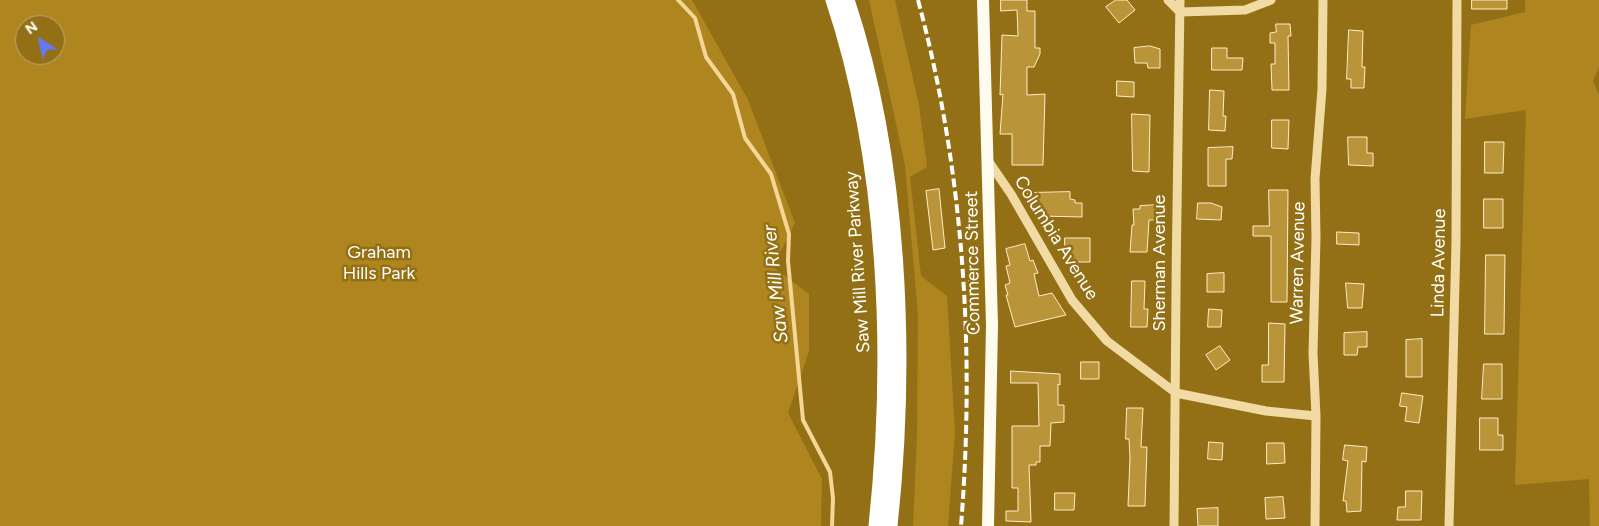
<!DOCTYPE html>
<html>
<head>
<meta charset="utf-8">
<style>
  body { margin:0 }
  #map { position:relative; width:1599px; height:526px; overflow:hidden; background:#937015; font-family:Figtree,sans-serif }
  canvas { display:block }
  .north { position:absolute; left:15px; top:15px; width:50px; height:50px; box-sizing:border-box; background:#937015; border:1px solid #bea973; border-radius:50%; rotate:325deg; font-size:14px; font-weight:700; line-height:20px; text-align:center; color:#fff }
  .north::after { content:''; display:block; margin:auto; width:18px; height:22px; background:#6478ff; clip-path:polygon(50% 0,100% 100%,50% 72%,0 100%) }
</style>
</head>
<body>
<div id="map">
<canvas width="1599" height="526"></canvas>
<div class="north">N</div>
</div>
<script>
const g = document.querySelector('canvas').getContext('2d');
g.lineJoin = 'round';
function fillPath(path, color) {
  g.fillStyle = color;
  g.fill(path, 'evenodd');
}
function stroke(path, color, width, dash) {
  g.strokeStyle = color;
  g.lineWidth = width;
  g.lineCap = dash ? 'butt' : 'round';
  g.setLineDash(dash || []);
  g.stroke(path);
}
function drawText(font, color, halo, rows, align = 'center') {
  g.font = font + ' Figtree,sans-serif';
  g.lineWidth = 5;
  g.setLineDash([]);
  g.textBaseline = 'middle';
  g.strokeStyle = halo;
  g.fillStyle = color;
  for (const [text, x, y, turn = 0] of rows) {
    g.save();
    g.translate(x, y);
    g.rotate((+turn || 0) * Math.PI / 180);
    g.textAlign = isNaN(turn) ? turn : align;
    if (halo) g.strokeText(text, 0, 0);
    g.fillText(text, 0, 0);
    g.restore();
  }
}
fillPath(new Path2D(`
  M 0,0 L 692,0 L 748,100 L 795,223 L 773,267 L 809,294 L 809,351 L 788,413 L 822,479 L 821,526 L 0,526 ZM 25,25 L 55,25 L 55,55 L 25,55 Z
  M 869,0 L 895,0 L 919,105 L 927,167 L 910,177 L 921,276 L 947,296 L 955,432 L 948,526 L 913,526 L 917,435 L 918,315 L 905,165 Z
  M 1525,0 L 1599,0 L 1599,67 L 1593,81 L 1599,95 L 1599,526 L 1590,526 L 1589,479 L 1515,485 L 1526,110 L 1465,119 L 1471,25 L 1525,12 Z`), '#af8520');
stroke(new Path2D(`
  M 678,0 L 695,18 L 706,57 L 733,94 L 745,138 L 771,174 L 789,234 L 788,261 L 803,420 L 830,472 L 833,498 L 832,526`), '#f4d796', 4);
const building = new Path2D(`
  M 1001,0 L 1027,0 L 1027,11 L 1035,11 L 1035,48 L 1040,48 L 1040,54 L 1034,67 L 1027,67 L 1027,95 L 1045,94 L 1043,165 L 1012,165 L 1012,134 L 1000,134 L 1003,94 L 1000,95 L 1002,35 L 1018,36 L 1017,10 L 1001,11 Z
  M 1116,0 L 1127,0 L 1135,10 L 1119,23 L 1106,7 Z
  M 1472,0 L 1507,0 L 1507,9 L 1472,9 Z
  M 1276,24 L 1290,24 L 1291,36 L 1288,36 L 1289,90 L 1272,90 L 1271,64 L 1275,64 L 1275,43 L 1270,43 L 1270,33 L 1276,32 Z
  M 1349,30 L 1363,31 L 1362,67 L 1365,67 L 1364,88 L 1351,88 L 1351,79 L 1347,79 Z
  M 1150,46 L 1160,49 L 1160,68 L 1148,68 L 1147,63 L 1135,63 L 1134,48 Z
  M 1212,48 L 1227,48 L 1227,58 L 1243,58 L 1242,70 L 1212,70 Z
  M 1117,81 L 1134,82 L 1134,97 L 1117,96 Z
  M 1210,90 L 1224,91 L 1223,116 L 1226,116 L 1225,131 L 1209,130 Z
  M 1132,114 L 1150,115 L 1149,172 L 1133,171 Z
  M 1272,120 L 1289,120 L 1288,149 L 1272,148 Z
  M 1348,137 L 1367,137 L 1367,153 L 1373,153 L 1373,166 L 1349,165 Z
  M 1485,142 L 1504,142 L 1503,173 L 1485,173 Z
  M 1233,147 L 1232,159 L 1226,159 L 1226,186 L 1208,186 L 1208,148 Z
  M 939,189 L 945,248 L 933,250 L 926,191 Z
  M 1269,190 L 1288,190 L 1287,302 L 1271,302 L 1271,236 L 1253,236 L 1253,226 L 1269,226 Z
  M 1070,192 L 1070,199 L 1075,200 L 1075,203 L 1082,203 L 1082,217 L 1040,216 L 1027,193 Z
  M 1484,199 L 1503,199 L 1503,228 L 1484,228 Z
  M 1198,203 L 1211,203 L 1222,207 L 1221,220 L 1197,219 Z
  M 1158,205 L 1158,208 L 1163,207 L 1164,220 L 1149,220 L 1147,252 L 1130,252 L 1132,225 L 1134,225 L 1133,209 L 1140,209 L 1140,206 Z
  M 1337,232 L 1359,233 L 1359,245 L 1337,244 Z
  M 1065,238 L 1090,238 L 1090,262 L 1065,262 Z
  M 1025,244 L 1030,261 L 1033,260 L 1038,273 L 1034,274 L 1039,296 L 1052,293 L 1066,315 L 1015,327 L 1006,295 L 1008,295 L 1005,285 L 1010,283 L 1006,266 L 1010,265 L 1006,249 Z
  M 1486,255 L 1505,255 L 1504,334 L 1485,334 Z
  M 1224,273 L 1224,292 L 1207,292 L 1207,274 Z
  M 1132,281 L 1145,281 L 1144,309 L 1148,309 L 1147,327 L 1131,327 Z
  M 1346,283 L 1364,284 L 1362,308 L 1348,308 Z
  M 1209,309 L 1222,310 L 1221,327 L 1208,327 Z
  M 1269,323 L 1285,324 L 1284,382 L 1262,382 L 1262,365 L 1268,365 Z
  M 1367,332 L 1367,347 L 1358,347 L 1357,355 L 1344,355 L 1344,333 Z
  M 1422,339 L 1422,377 L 1406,377 L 1406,340 Z
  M 1220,346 L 1230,360 L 1216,370 L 1206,355 Z
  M 1081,362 L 1099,362 L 1099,379 L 1081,379 Z
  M 1484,364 L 1502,364 L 1502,399 L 1482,399 Z
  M 1011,371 L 1060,374 L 1060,385 L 1058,384 L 1058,405 L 1064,405 L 1064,422 L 1051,423 L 1050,446 L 1040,446 L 1040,462 L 1036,462 L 1036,465 L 1029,465 L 1031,522 L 1006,521 L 1006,511 L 1018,511 L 1018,488 L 1012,488 L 1012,426 L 1039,426 L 1038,383 L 1011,383 Z
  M 1402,393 L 1423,396 L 1419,423 L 1405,421 L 1407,407 L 1400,406 Z
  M 1127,408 L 1143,408 L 1141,447 L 1147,447 L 1145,506 L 1128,506 L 1130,458 L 1129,439 L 1126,439 Z
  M 1480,418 L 1498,418 L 1498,435 L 1503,435 L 1503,450 L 1480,450 Z
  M 1209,442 L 1223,443 L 1222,460 L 1208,459 Z
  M 1267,443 L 1284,443 L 1285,463 L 1267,464 Z
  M 1345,445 L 1367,447 L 1366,462 L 1362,461 L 1361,511 L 1347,512 L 1346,501 L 1343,501 L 1348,461 L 1343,460 Z
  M 1406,491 L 1422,491 L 1421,520 L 1397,520 L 1398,507 L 1405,507 Z
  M 1055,493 L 1075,493 L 1074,510 L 1055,510 Z
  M 1283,497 L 1285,518 L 1266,519 L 1265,498 Z
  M 1218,508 L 1218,526 L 1198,526 L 1197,509 Z`);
fillPath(building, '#ba9439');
stroke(building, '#fcedcb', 1);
stroke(new Path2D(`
  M 1168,0 L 1180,12 L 1245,10 L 1271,0
  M 987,159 L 1011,194 L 1072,300 L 1107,341 L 1176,393 L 1266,411 L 1316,416
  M 1174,526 C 1175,351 1177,175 1180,0
  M 1315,526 L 1316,416 L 1313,353 L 1316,238 L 1315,179 L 1322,89 L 1323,0
  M 1449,526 L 1456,242 L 1457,0`), '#f1daa4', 9);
stroke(new Path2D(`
  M 983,0 L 992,325 L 988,526`), '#fffbee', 12);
stroke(new Path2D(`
  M 833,0 C 887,162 894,357 876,526
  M 847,0 C 901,161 908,358 890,526`), '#fff', 15);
stroke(new Path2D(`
  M 918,0 C 964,171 975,350 961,526
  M 970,276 L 973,334`), '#fff', 4, [9, 4]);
drawText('18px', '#fff', '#937015', [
  ["Columbia Avenue",1056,238,58],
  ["Saw Mill River Parkway",858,262,-94],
  ["Commerce Street",973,263,-91],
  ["Sherman Avenue",1160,263,-90],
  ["Warren Avenue",1298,263,-89],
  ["Linda Avenue",1439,263,-89]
]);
drawText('18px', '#fffdfa', '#937015', [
  ["Graham",379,253],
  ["Hills Park",379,274]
]);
drawText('italic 19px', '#fffefb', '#937015', [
  ["Saw Mill River",776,284,-96]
]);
</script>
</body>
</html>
